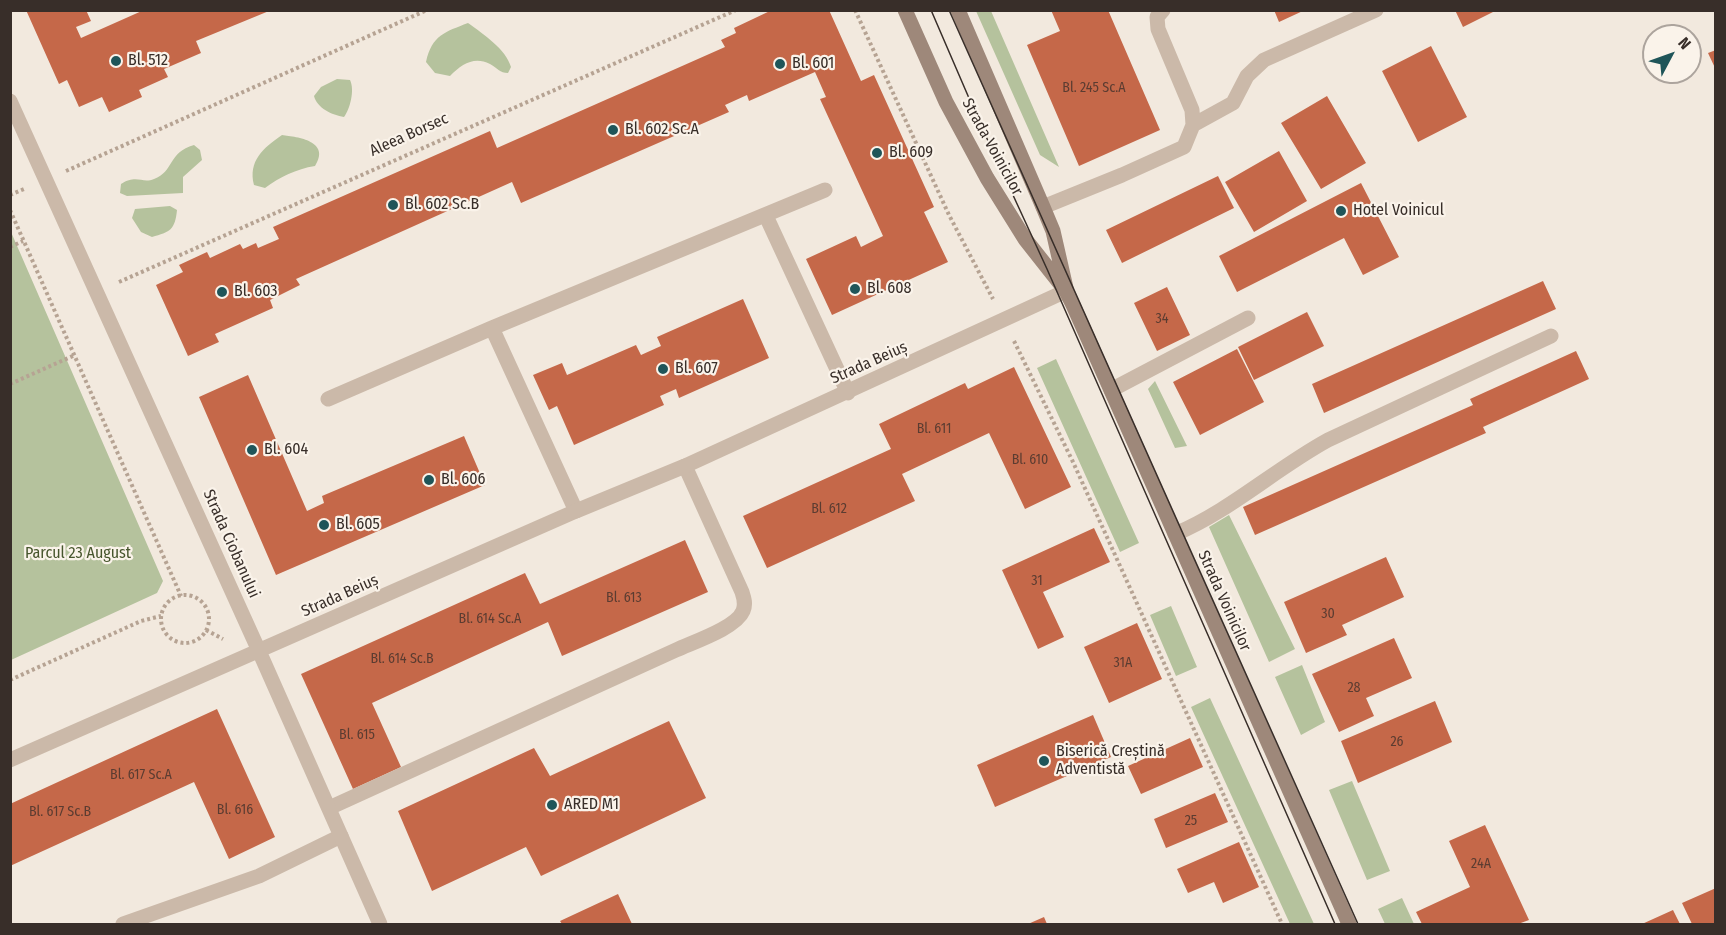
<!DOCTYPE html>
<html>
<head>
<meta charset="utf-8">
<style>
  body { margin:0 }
  #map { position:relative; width:1726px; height:935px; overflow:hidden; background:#f2e9de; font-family:"Fira Sans Condensed",sans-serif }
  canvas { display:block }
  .frame { position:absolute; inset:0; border:12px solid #382e29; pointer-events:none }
  .north { position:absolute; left:1642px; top:24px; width:60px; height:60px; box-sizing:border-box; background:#faf3ea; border:2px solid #aca49d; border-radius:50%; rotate:49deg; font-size:16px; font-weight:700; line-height:24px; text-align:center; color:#382e29 }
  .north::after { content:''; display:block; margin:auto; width:21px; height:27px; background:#1f5559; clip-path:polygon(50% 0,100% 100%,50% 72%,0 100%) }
</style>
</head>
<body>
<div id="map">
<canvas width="1726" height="935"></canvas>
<div class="frame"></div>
<div class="north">N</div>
</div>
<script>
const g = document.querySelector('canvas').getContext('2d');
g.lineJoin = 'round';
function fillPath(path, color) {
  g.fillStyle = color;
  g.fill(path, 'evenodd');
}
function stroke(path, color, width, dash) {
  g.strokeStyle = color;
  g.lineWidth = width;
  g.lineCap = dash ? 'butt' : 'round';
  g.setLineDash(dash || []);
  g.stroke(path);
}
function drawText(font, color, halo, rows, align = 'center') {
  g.font = font + ' "Fira Sans Condensed",sans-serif';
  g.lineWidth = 4.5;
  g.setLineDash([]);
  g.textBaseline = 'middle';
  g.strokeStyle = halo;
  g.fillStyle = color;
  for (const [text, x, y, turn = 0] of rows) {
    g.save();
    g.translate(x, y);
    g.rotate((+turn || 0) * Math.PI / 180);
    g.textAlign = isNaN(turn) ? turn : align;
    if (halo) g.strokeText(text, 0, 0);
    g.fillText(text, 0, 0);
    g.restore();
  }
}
fillPath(new Path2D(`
  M 976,11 L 991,11 L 1059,167 L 1040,155 Z
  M 468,23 C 483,34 506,49 511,67 L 508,73 C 500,73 497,68 490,64 C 474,56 462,64 450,76 L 435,73 L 426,62 C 432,35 445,32 468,23 Z
  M 337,79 L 350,80 C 355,90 350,109 344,117 C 332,115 317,108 314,96 L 321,87 Z
  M 282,135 C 298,137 331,141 315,166 C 296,169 280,177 265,188 L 254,185 C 248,161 263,148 282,135 Z
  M 194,145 L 200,150 L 202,160 L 183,177 L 183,193 L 127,196 L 120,193 L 121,184 C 137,174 142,184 154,179 C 174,172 168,152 194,145 Z
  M 170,206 L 177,210 C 175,230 170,232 152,237 L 141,232 L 132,218 L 135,209 Z
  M 11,232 L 163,581 L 157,593 L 11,660 Z
  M 1056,359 L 1139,543 L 1120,552 L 1037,368 Z
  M 1155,381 L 1187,446 L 1175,448 L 1148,389 Z
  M 1229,515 L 1295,649 L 1269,662 L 1209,527 Z
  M 1171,606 L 1197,667 L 1176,676 L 1150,615 Z
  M 1302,665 L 1325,722 L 1301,735 L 1275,677 Z
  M 1210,698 L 1314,924 L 1290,924 L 1191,707 Z
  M 1352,781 L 1390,871 L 1367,880 L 1329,790 Z
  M 1402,898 L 1414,924 L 1385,924 L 1378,909 Z`), '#b5c29d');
fillPath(new Path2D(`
  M 26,10 L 86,10 L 91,21 L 76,27 L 81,38 L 144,10 L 269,11 L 196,41 L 201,53 L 164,69 L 168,77 L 139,90 L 142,97 L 109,112 L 102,97 L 79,107 L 67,80 L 59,84 Z
  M 772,10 L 829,10 L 861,81 L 874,75 L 934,207 L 924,212 L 948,262 L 832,315 L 806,259 L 856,236 L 861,247 L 883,236 L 820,99 L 826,97 L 815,72 L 749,101 L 747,95 L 725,105 L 729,112 L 521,203 L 512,182 L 296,279 L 300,285 L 270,300 L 273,308 L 215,334 L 219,342 L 188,356 L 156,285 L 183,272 L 179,265 L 207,252 L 210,258 L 240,244 L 243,249 L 256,243 L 258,248 L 279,239 L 273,227 L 490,131 L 497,148 L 725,47 L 721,40 L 736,33 L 734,28 Z
  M 1051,10 L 1108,10 L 1160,130 L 1079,166 L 1027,45 L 1060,31 Z
  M 1274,10 L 1305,10 L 1279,22 Z
  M 1455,10 L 1497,10 L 1463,27 Z
  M 1431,46 L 1467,117 L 1418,142 L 1382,71 Z
  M 1716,50 L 1716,70 L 1708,53 Z
  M 1327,96 L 1366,163 L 1321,189 L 1281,123 Z
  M 1279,151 L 1307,201 L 1254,232 L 1225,182 Z
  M 1218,176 L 1234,208 L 1122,263 L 1106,230 Z
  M 1361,183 L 1399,257 L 1363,275 L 1344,238 L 1237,292 L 1219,256 Z
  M 1543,281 L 1556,309 L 1324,413 L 1312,384 Z
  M 1167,287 L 1190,335 L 1157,351 L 1134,303 Z
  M 743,299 L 769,358 L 679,398 L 676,389 L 660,396 L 664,405 L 574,445 L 557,406 L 549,410 L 533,375 L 562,363 L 567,375 L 636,345 L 641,355 L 661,346 L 657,337 Z
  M 1307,312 L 1324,346 L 1254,380 L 1238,347 Z
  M 1237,349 L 1264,402 L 1200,435 L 1173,382 Z
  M 1576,351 L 1589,379 L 1483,427 L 1486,433 L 1255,535 L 1243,507 L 1473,405 L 1470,399 Z
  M 1014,367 L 1071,487 L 1025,509 L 989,433 L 902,474 L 915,501 L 767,568 L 743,516 L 891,449 L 879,424 L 965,383 L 968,389 Z
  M 248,375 L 307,511 L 324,503 L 322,496 L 464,436 L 485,485 L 276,575 L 199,397 Z
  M 1094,528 L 1110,562 L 1043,592 L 1064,637 L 1038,649 L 1002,570 Z
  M 685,540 L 708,592 L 562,656 L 548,622 L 372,703 L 401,767 L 353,789 L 301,674 L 525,573 L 540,604 Z
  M 1386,557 L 1404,597 L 1342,625 L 1347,635 L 1306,653 L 1284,602 Z
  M 1137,623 L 1162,679 L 1109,703 L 1084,647 Z
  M 1394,638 L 1412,678 L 1366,698 L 1374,716 L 1339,732 L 1312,674 Z
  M 1435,701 L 1452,742 L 1358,783 L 1341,741 Z
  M 217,709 L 275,837 L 229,859 L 194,782 L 10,866 L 10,804 Z
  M 1093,715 L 1111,757 L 995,807 L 977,765 Z
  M 669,721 L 706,798 L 541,876 L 526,847 L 432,891 L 398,811 L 534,748 L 550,776 Z
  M 1190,738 L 1203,767 L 1141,794 L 1128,766 Z
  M 1215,793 L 1228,822 L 1166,848 L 1154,819 Z
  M 1485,825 L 1529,920 L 1518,924 L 1422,924 L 1416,912 L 1470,887 L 1449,841 Z
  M 1239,842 L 1259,887 L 1223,903 L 1214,882 L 1188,893 L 1177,869 Z
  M 1716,888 L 1716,924 L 1692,924 L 1682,903 Z
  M 618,894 L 632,924 L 562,924 L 560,921 Z
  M 1673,910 L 1680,924 L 1642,924 Z
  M 1044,917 L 1047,924 L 1028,924 Z`), '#c56849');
stroke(new Path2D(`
  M 855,10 L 949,215 L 993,299
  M 66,171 L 427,10
  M 10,195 L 24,189
  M 10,210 L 181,596
  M 10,247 L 23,241
  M 119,282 L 736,10
  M 1014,341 L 1073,462 L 1282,924
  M 10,384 L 75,355
  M161 619a24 24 0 1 1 48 0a24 24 0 1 1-48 0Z
  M 206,630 L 223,639
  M 10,680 L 141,621 L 161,616`), '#b6a393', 4, [3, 3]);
stroke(new Path2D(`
  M 1193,125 L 1233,103 L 1247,76 L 1264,60 L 1376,10
  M 1043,207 L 1122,175 L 1184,147 L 1193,125 L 1192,110 L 1158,29 L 1157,17 L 1163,10
  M 766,216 L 848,393
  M 492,328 L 576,511
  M 1111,390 L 1248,318
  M 328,399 L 492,328 L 825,190
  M 1175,534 C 1230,511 1275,469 1328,440 L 1551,336
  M 329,808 L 676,650 C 693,642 736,628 743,611 C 746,604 744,598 742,592 L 685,466
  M 123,924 L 259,876 L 341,836`), '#cbb9a9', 15);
stroke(new Path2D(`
  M 10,101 L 259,651 L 380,924
  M 10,760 L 576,511 L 685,466 L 1066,291`), '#cbb9a9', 15);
stroke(new Path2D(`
  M 905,10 L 946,102 L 987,178 L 1025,239 L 1066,291 L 1073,305 L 1349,924
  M 958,10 L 1043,207 L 1053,231 L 1066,288`), '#9e887a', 15);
stroke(new Path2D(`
  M 931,10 L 978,119 L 1047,269 L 1335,924
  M 949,10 C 1084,316 1222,619 1358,924`), '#382e29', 1.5);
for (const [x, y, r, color] of [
  [116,61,6,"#1f5559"],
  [780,64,6,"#1f5559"],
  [613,130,6,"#1f5559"],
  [877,153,6,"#1f5559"],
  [393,205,6,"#1f5559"],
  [1341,211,6,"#1f5559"],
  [855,289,6,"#1f5559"],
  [222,292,6,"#1f5559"],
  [663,369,6,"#1f5559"],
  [252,450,6,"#1f5559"],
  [429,480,6,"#1f5559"],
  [324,525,6,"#1f5559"],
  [1044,761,6,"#1f5559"],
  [552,805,6,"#1f5559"]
]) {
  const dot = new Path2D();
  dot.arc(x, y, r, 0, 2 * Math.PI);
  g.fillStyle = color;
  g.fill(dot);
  stroke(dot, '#faf3ea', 2);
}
drawText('14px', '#5b3c31', null, [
  ["Bl. 245 Sc.A",1094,88],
  ["34",1162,319],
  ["Bl. 611",934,429],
  ["Bl. 610",1030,460],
  ["Bl. 612",829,509],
  ["31",1037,581],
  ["Bl. 613",624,598],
  ["30",1328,614],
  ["Bl. 614 Sc.A",490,619],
  ["Bl. 614 Sc.B",402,659],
  ["31A",1123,663],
  ["28",1354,688],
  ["Bl. 615",357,735],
  ["26",1397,742],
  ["Bl. 617 Sc.A",141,775],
  ["Bl. 616",235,810],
  ["Bl. 617 Sc.B",60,812],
  ["25",1191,821],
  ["24A",1481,864]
]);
drawText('16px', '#382e29', '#faf3ea', [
  ["Bl. 512",128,61],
  ["Bl. 601",792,64],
  ["Bl. 602 Sc.A",625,130],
  ["Bl. 609",889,153],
  ["Bl. 602 Sc.B",405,205],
  ["Hotel Voinicul",1353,211],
  ["Bl. 608",867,289],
  ["Bl. 603",234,292],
  ["Bl. 607",675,369],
  ["Bl. 604",264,450],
  ["Bl. 606",441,480],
  ["Bl. 605",336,525],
  ["Biserică Creștină",1056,752],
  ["Adventistă",1056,770],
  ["ARED M1",564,805]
], 'left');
drawText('16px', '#382e29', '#faf3ea', [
  ["Aleea Borsec",409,135,-24],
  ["Strada Voinicilor",992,147,61],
  ["Strada Beiuș",869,363,-24],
  ["Strada Ciobanului",231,544,66],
  ["Strada Beiuș",340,596,-24],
  ["Strada Voinicilor",1224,601,66]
]);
drawText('16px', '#47562d', '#faf3ea', [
  ["Parcul 23 August",78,554]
]);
</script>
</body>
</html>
